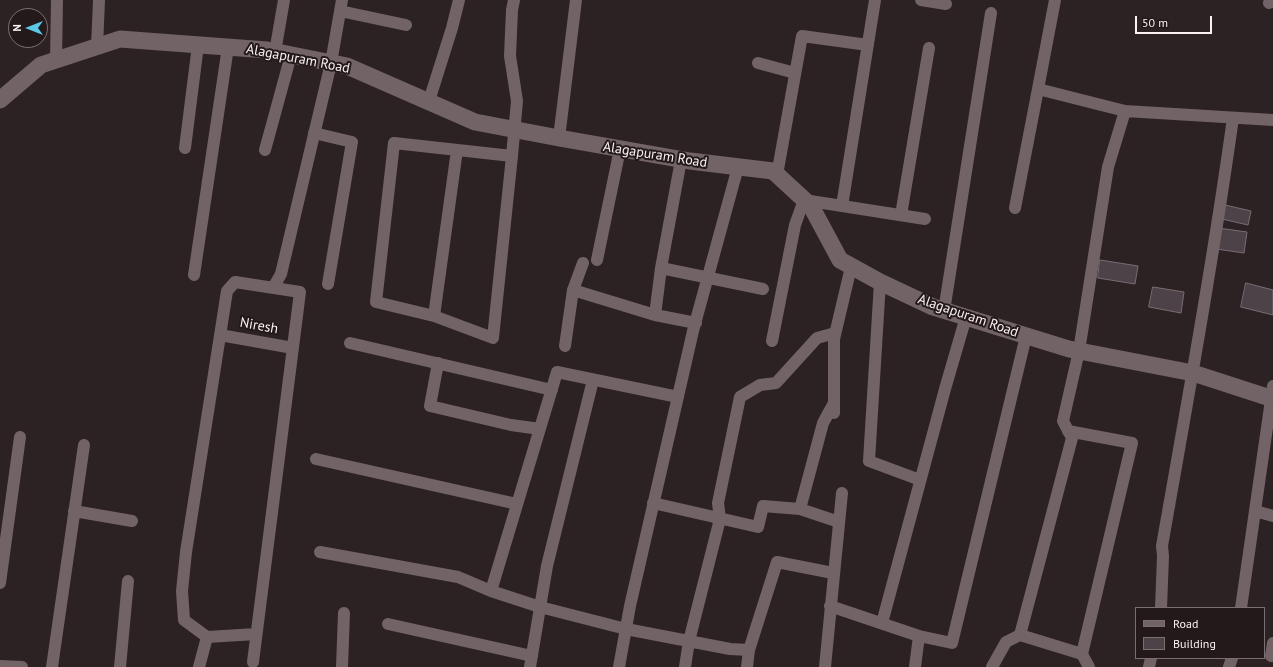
<!DOCTYPE html>
<html>
<head>
<meta charset="utf-8">
<style>
  body { margin:0 }
  #map { position:relative; width:1273px; height:667px; overflow:hidden; background:#2d2223; font-family:"PT Sans",sans-serif }
  canvas { display:block }
  .legend { position:absolute; left:1135px; top:607px; width:130px; height:52px; box-sizing:border-box; background:#23191a; border:1px solid #796f70; margin:0; padding:5px 7px; list-style:none; font-size:12px; color:#f9f1f2 }
  .legend li { display:flex; align-items:center; gap:8px; height:20px }
  .legend b { width:20px; border:1px solid #796f70 }
  .north { position:absolute; left:8px; top:8px; width:40px; height:40px; box-sizing:border-box; background:#23191a; border:1px solid #796f70; border-radius:50%; rotate:270deg; font-size:11px; font-weight:700; line-height:16px; text-align:center; color:#f9f1f2 }
  .north::after { content:''; display:block; margin:auto; width:14px; height:18px; background:#5ac8e6; clip-path:polygon(50% 0,100% 100%,50% 72%,0 100%) }
  .scale { position:absolute; left:1135px; top:16px; width:77px; height:18px; box-sizing:border-box; border:2px solid #f9f1f2; border-top:0; padding-left:5px; font-size:12px; line-height:14px; white-space:nowrap; color:#f9f1f2; -webkit-text-stroke:3px #23191a; paint-order:stroke }
</style>
</head>
<body>
<div id="map">
<canvas width="1273" height="667"></canvas>
<ul class="legend">
<li><b style="height:5px;background:#726466"></b>Road</li>
<li><b style="height:11px;background:#4c4248"></b>Building</li>
</ul>
<div class="north">N</div>
<div class="scale">50 m</div>
</div>
<script>
const g = document.querySelector('canvas').getContext('2d');
g.lineJoin = 'round';
function fillPath(path, color) {
  g.fillStyle = color;
  g.fill(path, 'evenodd');
}
function stroke(path, color, width, dash) {
  g.strokeStyle = color;
  g.lineWidth = width;
  g.lineCap = dash ? 'butt' : 'round';
  g.setLineDash(dash || []);
  g.stroke(path);
}
function drawText(font, color, halo, rows, align = 'center') {
  g.font = font + ' "PT Sans",sans-serif';
  g.lineWidth = 4;
  g.setLineDash([]);
  g.textBaseline = 'middle';
  g.strokeStyle = halo;
  g.fillStyle = color;
  for (const [text, x, y, turn = 0] of rows) {
    g.save();
    g.translate(x, y);
    g.rotate((+turn || 0) * Math.PI / 180);
    g.textAlign = isNaN(turn) ? turn : align;
    if (halo) g.strokeText(text, 0, 0);
    g.fillText(text, 0, 0);
    g.restore();
  }
}
const building = new Path2D(`
  M 1225,205 L 1251,211 L 1248,225 L 1222,219 Z
  M 1218,228 L 1247,232 L 1244,253 L 1216,249 Z
  M 1100,260 L 1138,266 L 1135,284 L 1098,278 Z
  M 1246,283 L 1273,290 L 1273,315 L 1241,307 Z
  M 1153,287 L 1184,292 L 1181,313 L 1149,307 Z`);
fillPath(building, '#4c4248');
stroke(building, '#786d73', 1);
stroke(new Path2D(`
  M 921,0 L 946,4
  M 1055,0 L 1038,89 L 1125,111
  M 1269,3 L 1270,0
  M 340,11 L 406,25
  M 97,47 L 99,0
  M 275,52 L 284,0
  M 56,60 L 57,0
  M 758,63 L 795,73
  M 429,101 L 452,28 L 459,0
  M 314,133 L 352,142 L 328,284
  M 559,138 L 576,0
  M 185,148 L 198,45
  M 265,150 L 291,55
  M 512,156 L 394,143 L 376,302 L 434,316 L 493,338 L 512,156 L 517,101 L 510,56 L 512,10 L 514,0
  M 777,175 L 802,36 L 868,45
  M 842,206 L 875,0
  M 1015,208 L 1038,89
  M 901,215 L 929,48
  M 597,260 L 620,149
  M 661,268 L 763,289
  M 194,275 L 228,47
  M 880,282 L 869,461 L 920,480
  M 273,288 L 281,274 L 331,63 L 342,0
  M 573,290 L 655,315 L 661,268 L 681,160
  M 944,311 L 991,13
  M 655,315 L 696,323
  M 434,316 L 457,150
  M 220,335 L 293,348
  M 772,341 L 795,225 L 804,200 L 925,219
  M 350,343 L 552,390
  M 565,346 L 573,290 L 583,263
  M 438,363 L 430,406 L 511,425 L 540,429
  M 834,413 L 834,339 L 851,267
  M 1068,431 L 1132,443 L 1082,654
  M 316,459 L 517,504
  M 653,503 L 758,527 L 763,506 L 800,509 L 839,522
  M 800,509 L 823,423 L 834,403
  M 74,511 L 132,521
  M 1255,511 L 1273,516
  M 320,552 L 458,577 L 491,591 L 540,607 L 626,629 L 730,649 L 749,650
  M 0,583 L 20,437
  M 491,591 L 557,372 L 678,397
  M 830,606 L 919,636
  M 1161,608 L 1163,556 L 1162,546 C 1187,404 1213,261 1233,118
  M 1241,608 L 1273,386
  M 882,623 L 945,389 L 966,317
  M 388,624 L 532,656
  M 1020,635 L 1072,438 L 1063,421 L 1079,351 L 1108,167 L 1125,111 L 1273,120
  M 1271,656 L 1273,643
  M 253,662 L 300,292 L 235,282 L 227,291 L 186,552 L 182,591 L 184,620 L 207,637 L 256,634
  M 0,666 L 22,667
  M 52,667 L 84,445
  M 120,667 L 128,581
  M 199,667 L 207,637
  M 342,667 L 344,613
  M 530,667 L 547,566 L 593,380
  M 619,667 L 630,606 L 693,331 L 738,167
  M 685,667 L 689,641 L 720,519 L 718,503 L 740,397 L 760,385 L 776,383 L 817,338 L 835,333
  M 747,667 L 749,650 L 777,562 L 833,573
  M 825,667 L 842,493
  M 915,667 L 919,636 L 952,643 L 1026,336
  M 992,667 L 1006,642 L 1020,635 L 1082,654 L 1089,667
  M 1149,667 L 1151,658
  M 1229,667 L 1232,658`), '#726466', 12);
stroke(new Path2D(`
  M 0,100 L 41,65 L 120,39 L 267,50 L 347,66 L 475,122 L 559,138 L 690,161 L 773,171 L 811,206 L 840,260 L 880,282 L 933,307 L 1069,349 L 1193,373 L 1273,399`), '#726466', 17);
drawText('14px', '#f9f1f2', '#23191a', [
  ["Alagapuram Road",298,59,11],
  ["Alagapuram Road",655,155,9],
  ["Alagapuram Road",968,316,19],
  ["Niresh",259,326,10]
]);
</script>
</body>
</html>
